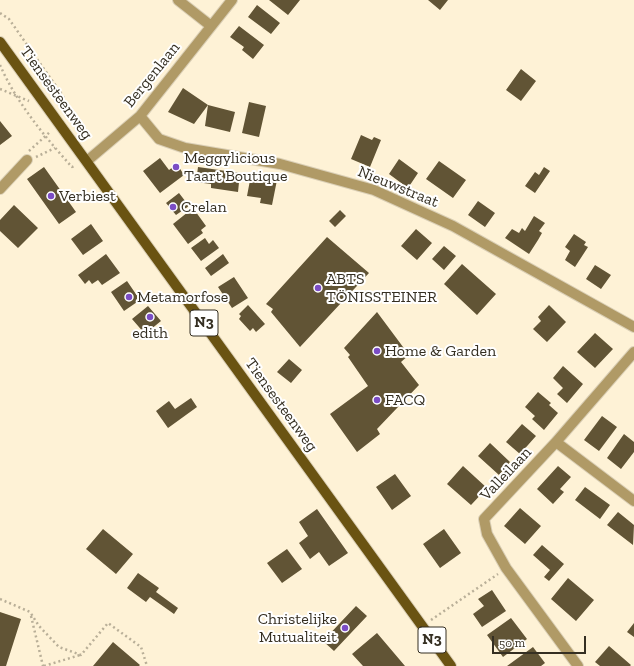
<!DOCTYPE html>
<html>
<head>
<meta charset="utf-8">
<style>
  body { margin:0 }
  #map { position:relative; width:634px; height:666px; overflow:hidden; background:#fef2d6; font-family:"Zilla Slab",serif }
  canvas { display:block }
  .scale { position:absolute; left:492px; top:636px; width:94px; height:18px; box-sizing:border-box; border:2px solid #352f22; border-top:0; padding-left:5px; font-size:12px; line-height:14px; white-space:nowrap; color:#352f22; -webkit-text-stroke:3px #fff; paint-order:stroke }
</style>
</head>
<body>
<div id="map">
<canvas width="634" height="666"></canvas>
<div class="scale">50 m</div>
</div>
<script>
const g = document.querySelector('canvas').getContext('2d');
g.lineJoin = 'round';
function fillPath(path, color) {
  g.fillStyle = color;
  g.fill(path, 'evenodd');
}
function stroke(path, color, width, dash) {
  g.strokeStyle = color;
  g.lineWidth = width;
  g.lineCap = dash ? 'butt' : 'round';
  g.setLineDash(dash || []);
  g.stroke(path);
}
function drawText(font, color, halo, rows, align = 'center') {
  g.font = font + ' "Zilla Slab",serif';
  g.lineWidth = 4;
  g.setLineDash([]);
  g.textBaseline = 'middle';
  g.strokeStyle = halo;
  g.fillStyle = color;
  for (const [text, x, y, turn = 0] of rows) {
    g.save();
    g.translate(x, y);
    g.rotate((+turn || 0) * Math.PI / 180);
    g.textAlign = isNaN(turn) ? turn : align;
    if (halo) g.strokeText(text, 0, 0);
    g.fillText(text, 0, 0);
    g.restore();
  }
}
fillPath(new Path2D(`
  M 269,0 L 300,0 L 288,15 Z
  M 428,0 L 448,0 L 440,10 Z
  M 257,5 L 280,23 L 271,34 L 248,17 Z
  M 239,26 L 264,45 L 253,59 L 242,50 L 244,47 L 230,37 Z
  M 521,69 L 536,81 L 521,101 L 506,90 Z
  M 183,88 L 208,105 L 235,112 L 230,132 L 205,126 L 208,105 L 194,124 L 168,112 Z
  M 249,102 L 266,106 L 259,137 L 242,133 Z
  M 0,121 L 12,136 L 0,145 Z
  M 361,135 L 372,140 L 374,137 L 381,140 L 370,167 L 351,159 Z
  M 160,158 L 169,170 L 177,164 L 184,175 L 160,193 L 143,171 Z
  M 399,159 L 418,173 L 408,188 L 389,174 Z
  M 439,161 L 466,180 L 453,198 L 426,179 Z
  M 44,167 L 76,212 L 59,224 L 27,179 Z
  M 198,167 L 240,173 L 238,192 L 211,188 L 211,184 L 196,182 Z
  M 544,167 L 550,171 L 535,193 L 525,186 L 535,172 L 539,175 Z
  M 251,175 L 277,180 L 272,205 L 260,203 L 261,198 L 247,196 Z
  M 179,193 L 189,206 L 176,215 L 166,203 Z
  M 478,201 L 495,213 L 485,227 L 468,215 Z
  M 14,205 L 38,228 L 18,248 L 0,231 L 0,220 Z
  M 193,208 L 206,226 L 201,230 L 203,233 L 188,244 L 173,224 Z
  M 340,210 L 346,216 L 335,227 L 329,221 Z
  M 534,216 L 545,223 L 539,231 L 542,233 L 538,240 L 529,254 L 505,238 L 512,229 L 519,233 L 522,228 L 525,231 Z
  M 91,224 L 103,241 L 83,255 L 71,239 Z
  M 416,229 L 432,243 L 417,260 L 401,246 Z
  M 574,234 L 586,242 L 584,245 L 588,247 L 575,267 L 565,260 L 570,251 L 565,247 Z
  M 327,237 L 369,273 L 300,347 L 271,312 L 273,309 L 266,304 Z
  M 205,238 L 209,244 L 213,240 L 219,248 L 201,261 L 191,248 Z
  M 444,246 L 456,256 L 444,270 L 432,259 Z
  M 106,254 L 120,273 L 102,285 L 98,280 L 92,284 L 89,280 L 85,284 L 78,275 Z
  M 223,254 L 229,263 L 211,276 L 205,268 Z
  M 462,264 L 496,294 L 477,315 L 444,284 Z
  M 595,265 L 611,275 L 601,289 L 586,279 Z
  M 234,277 L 248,298 L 232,308 L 218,287 Z
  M 127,281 L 140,300 L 124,311 L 111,292 Z
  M 248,305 L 265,324 L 256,332 L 253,328 L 250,331 L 239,319 L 241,316 L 239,314 Z
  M 549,305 L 566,322 L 547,342 L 533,329 L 541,321 L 538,317 Z
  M 148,306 L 161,321 L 145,334 L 132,319 Z
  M 377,312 L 409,355 L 401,362 L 419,385 L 377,429 L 380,434 L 357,452 L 330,414 L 368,386 L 348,357 L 350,355 L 344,348 Z
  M 595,333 L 613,349 L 595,368 L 577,352 Z
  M 289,359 L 302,370 L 291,383 L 277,372 Z
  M 563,366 L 583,384 L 567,403 L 557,394 L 563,388 L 553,378 Z
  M 538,392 L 551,403 L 549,405 L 558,413 L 544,430 L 532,419 L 535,416 L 525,407 Z
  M 191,398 L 197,407 L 168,428 L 156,411 L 169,401 L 175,409 Z
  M 602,416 L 617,427 L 599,451 L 584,440 Z
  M 522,424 L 536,436 L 520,454 L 506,442 Z
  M 624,434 L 634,442 L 634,452 L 621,469 L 607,458 Z
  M 490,443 L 510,462 L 499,475 L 478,456 Z
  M 463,466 L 487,488 L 471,505 L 447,484 Z
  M 558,466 L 571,477 L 560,489 L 564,492 L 553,504 L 537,489 Z
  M 395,474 L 411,496 L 392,510 L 376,487 Z
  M 585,487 L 610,505 L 600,519 L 575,500 Z
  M 520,508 L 541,526 L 525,544 L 504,526 Z
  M 317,509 L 348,553 L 329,566 L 319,552 L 310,559 L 299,543 L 308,536 L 299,522 Z
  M 618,512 L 634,525 L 633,545 L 607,525 Z
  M 103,529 L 133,554 L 116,574 L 86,549 Z
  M 444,529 L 461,553 L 440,568 L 423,544 Z
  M 542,545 L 564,564 L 549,581 L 544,577 L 550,570 L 533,555 Z
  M 287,549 L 302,569 L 282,583 L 267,563 Z
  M 138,573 L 159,588 L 156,592 L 178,608 L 174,614 L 150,597 L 146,602 L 127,588 Z
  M 568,578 L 594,600 L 576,621 L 551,599 Z
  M 492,590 L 506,611 L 482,627 L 473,614 L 484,606 L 478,599 Z
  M 356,606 L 367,616 L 334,651 L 323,641 Z
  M 0,612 L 21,619 L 6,666 L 0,666 Z
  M 511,618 L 527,639 L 503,657 L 487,635 Z
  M 634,623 L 634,637 L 627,632 Z
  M 377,633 L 405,666 L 363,666 L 352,654 Z
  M 113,642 L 140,665 L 139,666 L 93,666 Z
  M 609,646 L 631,665 L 630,666 L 600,666 L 595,662 Z
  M 533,647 L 545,663 L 541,666 L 507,666 Z`), '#615435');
const minor = new Path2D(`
  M 178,0 L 211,26
  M 140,116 L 159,139 L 185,148 L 280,164 L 374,190 L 453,226 L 634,327
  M 87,161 L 140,116 L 232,0
  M 0,189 L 27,160
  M 556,442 L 634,501
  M 578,666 L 506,568 L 487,534 L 484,519 L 556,442 L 634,352`);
const major = new Path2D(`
  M 0,42 L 451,666`);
stroke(minor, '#dacfb6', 12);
stroke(major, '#dacfb6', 12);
stroke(new Path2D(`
  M 0,13 L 9,19 L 63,96 L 75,125
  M 0,65 C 16,102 45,137 72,167 L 76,165
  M 0,89 L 29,101
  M 29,151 L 51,131
  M 36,157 L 55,148
  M 0,599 L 30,612 L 39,626 L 59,647 L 81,655 L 108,623 L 141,647 L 147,666
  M 31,616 L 43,666
  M 431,620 L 498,574
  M 44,666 L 80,655`), '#b9af98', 2.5, [2, 3]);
stroke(minor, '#b09a66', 10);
stroke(major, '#6a5312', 10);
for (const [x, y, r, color] of [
  [176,167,4,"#7b4dc5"],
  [51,196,4,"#7b4dc5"],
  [173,207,4,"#7b4dc5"],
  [318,288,4,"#7b4dc5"],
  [129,297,4,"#7b4dc5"],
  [150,317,4,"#7b4dc5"],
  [377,351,4,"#7b4dc5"],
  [377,400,4,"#7b4dc5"],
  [345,628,4,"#7b4dc5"]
]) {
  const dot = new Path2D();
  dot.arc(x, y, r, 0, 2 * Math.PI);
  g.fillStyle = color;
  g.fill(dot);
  stroke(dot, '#fff', 1.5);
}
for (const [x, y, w] of [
  [204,323,28],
  [432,640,28]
]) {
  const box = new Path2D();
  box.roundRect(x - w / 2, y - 13, w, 26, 3);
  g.fillStyle = '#fff';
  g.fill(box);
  stroke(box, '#352f22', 1);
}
drawText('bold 15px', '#352f22', null, [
  ["N3",204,323],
  ["N3",432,640]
]);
drawText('16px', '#352f22', '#fff', [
  ["Bergenlaan",152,75,-51],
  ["Tiensesteenweg",56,93,54],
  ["Nieuwstraat",398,187,22],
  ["Tiensesteenweg",281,405,54],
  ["Valleilaan",506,474,-47]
]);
drawText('16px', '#352f22', '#fff', [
  ["Meggylicious",184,158],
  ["Taart Boutique",184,176],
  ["Verbiest",59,196],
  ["Crelan",181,207],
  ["ABTS",326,279],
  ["TÖNISSTEINER",326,297],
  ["Metamorfose",137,297],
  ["edith",150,333,"center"],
  ["Home & Garden",385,351],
  ["FACQ",385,400],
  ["Christelijke",337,619,"right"],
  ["Mutualiteit",337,637,"right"]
], 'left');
</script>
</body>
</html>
